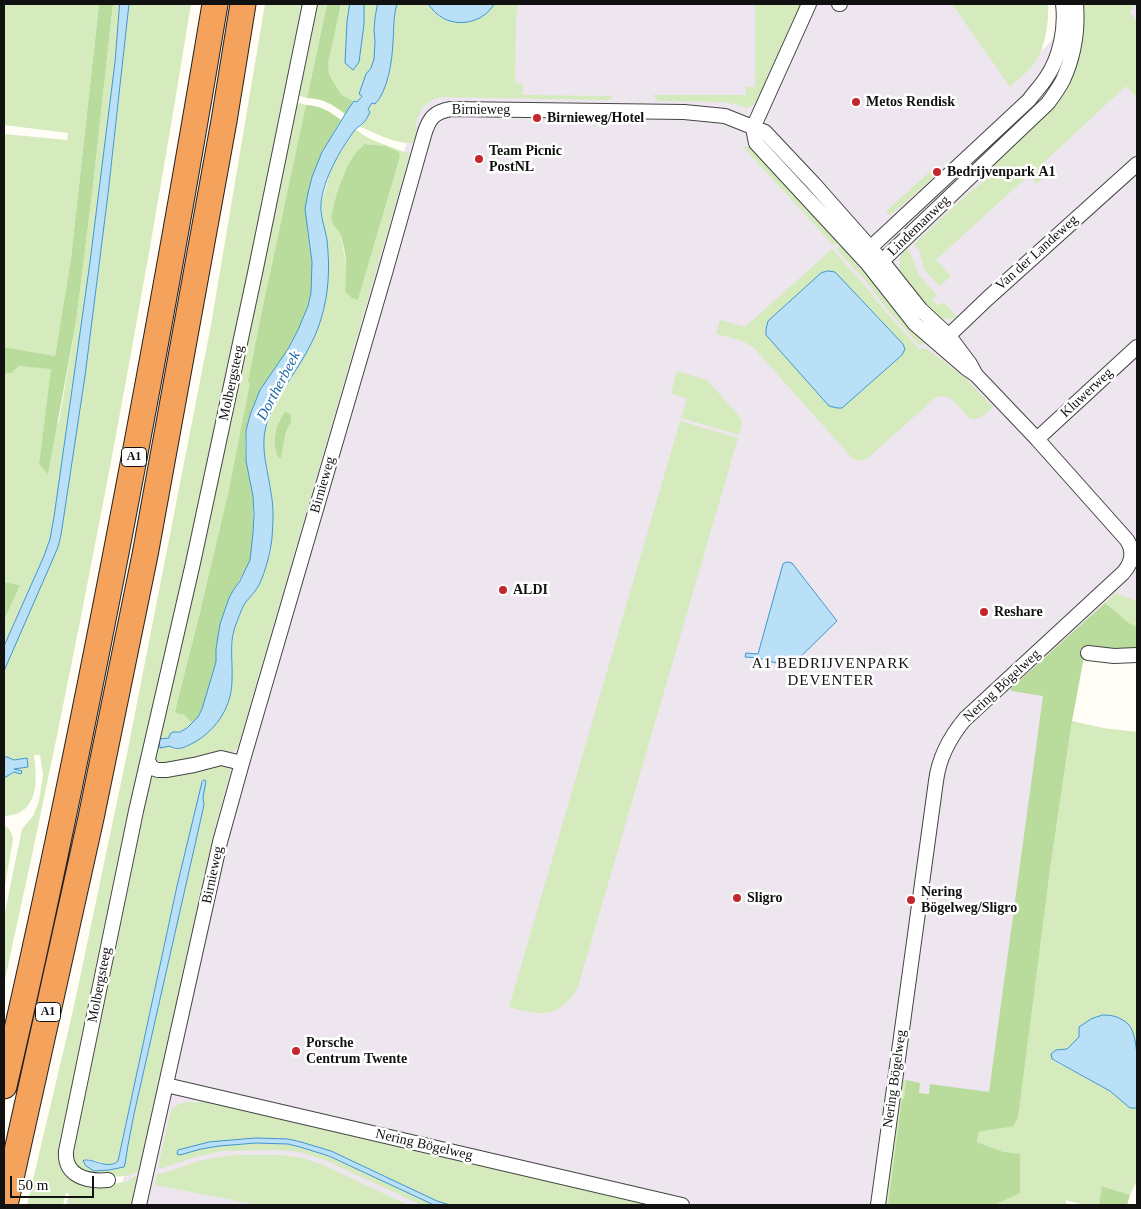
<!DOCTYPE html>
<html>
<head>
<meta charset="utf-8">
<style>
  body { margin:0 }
  #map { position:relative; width:1141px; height:1209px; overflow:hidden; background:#fffdf5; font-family:Georgia,serif }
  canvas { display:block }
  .frame { position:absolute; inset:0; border:5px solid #111; pointer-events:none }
  .scale { position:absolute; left:10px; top:1176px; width:84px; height:22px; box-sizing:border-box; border:2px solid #111; border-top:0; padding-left:6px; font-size:15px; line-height:18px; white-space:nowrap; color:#111; -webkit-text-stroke:4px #fff; paint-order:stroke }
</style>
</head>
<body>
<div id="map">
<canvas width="1141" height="1209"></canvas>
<div class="frame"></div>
<div class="scale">50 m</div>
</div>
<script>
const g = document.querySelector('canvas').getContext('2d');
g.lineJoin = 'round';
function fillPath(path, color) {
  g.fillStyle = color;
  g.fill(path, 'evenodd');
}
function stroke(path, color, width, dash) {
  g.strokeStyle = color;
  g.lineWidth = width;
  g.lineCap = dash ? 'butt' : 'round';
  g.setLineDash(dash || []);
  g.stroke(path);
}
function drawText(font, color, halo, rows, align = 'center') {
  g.font = font + ' Georgia,serif';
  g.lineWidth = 5;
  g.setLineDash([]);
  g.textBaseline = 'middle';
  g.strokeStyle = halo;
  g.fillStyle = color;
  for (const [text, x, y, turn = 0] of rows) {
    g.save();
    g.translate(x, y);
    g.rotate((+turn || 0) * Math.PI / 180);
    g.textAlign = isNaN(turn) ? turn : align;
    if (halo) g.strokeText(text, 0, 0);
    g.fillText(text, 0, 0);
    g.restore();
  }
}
fillPath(new Path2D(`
  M 512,4 L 959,4 L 1012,81 L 1087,4 L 1137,4 L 1137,602 L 1047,691 L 990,1101 L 886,1205 L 117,1205 L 208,828 L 415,114 Z`), '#eee6ef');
fillPath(new Path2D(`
  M 4,4 L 99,4 L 71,258 L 55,356 L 4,347 L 4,134 L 67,140 L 68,133 L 4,125 Z
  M 113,4 L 120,4 L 115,62 L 90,262 L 54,517 L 50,539 L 44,556 L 4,646 L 4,621 L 20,585 L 4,582 L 4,373 L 12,373 L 19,366 L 52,368 L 39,464 L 59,421 L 76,322 L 93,186 Z
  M 129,4 L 191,4 C 138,332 76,659 4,984 L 4,917 L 22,829 L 33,816 L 39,801 L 43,775 L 40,755 L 34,755 C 36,775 40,801 19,813 C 14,815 9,816 4,816 L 4,778 L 14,772 L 14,769 L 28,767 L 27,763 L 14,760 L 7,757 L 4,757 L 4,671 L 52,561 L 58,547 L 61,535 C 89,359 111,181 129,4 Z
  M 265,4 L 305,4 L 64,1165 L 113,1184 L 128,1181 L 135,1176 L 138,1176 L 131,1205 L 66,1205 L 69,1194 L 66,1193 L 63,1205 L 27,1205 L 74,1006 L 127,754 L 211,325 Z
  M 313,4 L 327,4 L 307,98 L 300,96 L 297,92 Z
  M 341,4 L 350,4 L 347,22 L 345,63 L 353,70 L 359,61 L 364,24 L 364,4 L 378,4 C 376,12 374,19 374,27 C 374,38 376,48 374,59 C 373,66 368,70 366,77 C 362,87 364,92 357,102 L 342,95 L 329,74 L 327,63 Z
  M 397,4 L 428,4 C 432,9 436,15 442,18 C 460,26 484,21 494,4 L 518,4 L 516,22 L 515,83 L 523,84 L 523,95 L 613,96 L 609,100 L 607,100 L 440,97 C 423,103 420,110 415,126 L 418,127 L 413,143 C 395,144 377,134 361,127 L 370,112 L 367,109 L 372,103 L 375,103 C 388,91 392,61 393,43 C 394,30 393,17 397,4 Z
  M 755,4 L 803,4 L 760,100 L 757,99 L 754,105 L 747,108 L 735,104 L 721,102 L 658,101 L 652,95 L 746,95 L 746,87 L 755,87 Z
  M 952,4 L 1048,4 C 1049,24 1045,52 1031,68 C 1024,75 1016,80 1010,87 Z
  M 1083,4 L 1134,4 L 1130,12 L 1137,21 L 1137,98 L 1126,86 L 1042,164 L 1049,173 L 1037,184 L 1029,175 L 936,260 L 951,276 L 940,286 L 925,271 L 919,250 L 914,244 L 974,188 L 975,189 L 984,181 L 980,176 C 995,162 1010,148 1025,135 C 1035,125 1046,116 1055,105 C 1077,73 1085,42 1083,4 Z
  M 300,103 L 306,105 L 229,489 L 199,616 L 176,707 L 175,711 L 183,714 L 192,723 L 183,731 L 173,732 L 170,746 L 171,748 L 175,749 L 182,748 L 204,736 L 232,682 L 232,648 L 234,630 L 244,604 L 260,583 L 270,554 L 272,536 L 273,506 L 272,495 L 264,451 L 264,438 L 266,426 L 277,401 L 310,347 L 317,331 L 321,318 L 326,299 L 329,268 L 329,255 L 322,215 L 321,204 L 330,173 L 337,158 L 355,129 L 365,136 L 375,141 L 410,154 L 238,747 L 234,751 L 225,755 L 158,765 L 153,758 L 294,104 ZM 363,144 L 386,146 L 399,152 L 400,157 L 358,300 L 347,274 L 343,246 L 339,231 L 337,192 L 344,173 ZM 280,419 L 291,422 L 286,432 L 281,458 L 275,436 Z
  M 749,145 L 750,145 L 839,242 L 834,246 L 743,147 L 747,147 Z
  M 933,169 L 937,174 L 897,210 L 889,215 L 886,211 Z
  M 840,245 L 872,280 L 884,296 L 928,342 L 925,345 L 923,343 L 920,346 L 886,308 L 865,280 L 836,249 Z
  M 905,246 L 911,254 L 918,274 L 937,295 L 932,299 L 938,306 L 944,302 L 957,317 C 951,319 944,320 937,317 C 929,313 907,282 900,274 C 899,264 899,254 905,246 Z
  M 832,249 L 865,286 L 886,312 L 920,350 L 922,348 L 924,349 L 926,348 L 965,378 L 993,407 C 986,413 981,420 971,419 C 959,410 952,390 935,398 L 868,458 C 862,461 858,462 852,458 L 753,347 L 742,341 L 716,334 L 720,320 L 745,327 ZM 828,271 L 835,272 L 902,355 L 842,408 L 837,408 L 768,321 L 821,273 Z
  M 677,371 L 707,380 L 740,417 L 742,423 L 739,435 L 681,418 L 687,398 L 671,394 Z
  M 680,421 L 738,438 L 578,987 C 560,1019 540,1016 509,1007 Z
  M 1115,593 L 1137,601 L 1137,627 L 1129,623 L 1105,603 Z
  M 1072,721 L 1103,728 L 1137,732 L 1137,1050 L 1129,1025 L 1080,1037 L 1067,1049 L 1056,1050 L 1052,1060 L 1110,1091 L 1130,1108 L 1137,1108 L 1137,1181 L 1130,1195 L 1103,1186 L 1099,1205 L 1080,1205 L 1080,1204 L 1066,1200 L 1066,1205 L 994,1205 L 1004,1200 L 1004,1152 L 977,1142 L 979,1132 L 989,1129 L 1004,1128 L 1026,1050 L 1050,870 Z
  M 214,763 L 229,766 L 231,769 L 214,831 L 138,1172 L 134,1173 L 126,1176 L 112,1177 L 111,1178 L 74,1169 L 69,1162 L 147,775 ZM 206,781 L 203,798 L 204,805 L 122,1168 L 89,1168 L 84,1163 L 85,1159 C 89,1160 94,1160 98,1161 C 106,1164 111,1167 118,1161 L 177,886 Z
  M 4,825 C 10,829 12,833 13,839 L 4,891 Z
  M 902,1080 L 906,1080 L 904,1099 L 902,1100 L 888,1205 L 885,1205 Z
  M 199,1100 L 651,1205 L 450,1205 L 437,1201 L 331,1151 L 301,1142 L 288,1139 L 256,1138 L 218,1141 L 200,1144 L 178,1150 C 215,1148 252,1139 289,1145 C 317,1149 343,1162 368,1174 C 390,1185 412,1195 434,1205 L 421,1205 L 325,1160 L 303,1153 L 293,1151 L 271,1150 L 222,1151 L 195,1157 L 163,1168 L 158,1168 L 171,1110 L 177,1105 L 185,1102 L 198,1103 Z
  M 237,1155 L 282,1155 L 302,1158 L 323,1165 L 408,1205 L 258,1205 L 155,1185 L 157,1174 C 171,1172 183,1166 196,1162 C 210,1158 223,1156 237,1155 Z`), '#d5ebbd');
fillPath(new Path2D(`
  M 99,4 L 113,4 L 93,186 L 76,322 L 48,474 L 39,464 L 51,369 L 19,366 L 12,373 L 4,373 L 4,347 L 55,356 L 71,258 Z
  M 327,4 L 341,4 L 328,63 L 329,74 L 338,89 L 342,95 L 354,101 L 345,114 C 332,104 324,99 307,98 Z
  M 306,105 C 321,106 329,111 341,120 L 322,152 L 307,229 L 312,262 L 311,293 L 308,306 L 298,330 L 282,359 L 260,390 L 250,415 L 246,431 L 245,445 L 246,461 L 253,496 L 253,533 L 252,550 L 250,560 L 245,571 L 229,598 L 220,624 L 216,649 L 216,662 L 202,709 L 198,717 L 192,723 L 183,714 L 178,714 L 175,711 L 176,707 L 199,616 L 229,489 L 250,383 L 248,382 L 261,316 Z
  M 364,144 L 386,146 L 399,152 L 400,157 L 358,300 L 352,298 L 345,291 C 347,271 347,253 340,234 C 338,229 333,226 332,221 C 331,216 333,210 334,205 C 339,183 348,159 364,144 Z
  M 285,412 L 289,413 L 291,417 L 291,422 L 286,432 L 281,458 L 279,458 C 271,444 275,425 285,412 Z
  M 4,582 L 20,585 L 4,621 Z
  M 1105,603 L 1129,623 L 1137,627 L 1137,653 L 1084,657 L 1072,721 L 1050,870 L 1018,1117 L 1013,1126 C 1002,1129 990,1129 979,1132 L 977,1142 L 1004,1152 L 1020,1154 L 1020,1193 L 994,1205 L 888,1205 L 902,1099 L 904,1099 L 906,1080 L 920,1083 L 919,1093 L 929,1094 L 930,1084 L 989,1092 L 1043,696 L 1012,691 L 1010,689 Z
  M 1102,1186 L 1130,1195 L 1127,1205 L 1099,1205 Z`), '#b9dc9c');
const water = new Path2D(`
  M 120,4 L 129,4 L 108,194 L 85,376 L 61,535 L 58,547 L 52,561 L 4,671 L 4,646 L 44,556 L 50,539 L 54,517 L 90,262 L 115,62 Z
  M 350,4 L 364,4 L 364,24 L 359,62 L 353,70 L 345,63 L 347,22 Z
  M 378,4 L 397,4 C 393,17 394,30 393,43 C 392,61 388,91 375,104 L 372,103 L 368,109 L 370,112 C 368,116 366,121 362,124 C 359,127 356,128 354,131 C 339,152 324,178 321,203 C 320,216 325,228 327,240 C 330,267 329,293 321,319 C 314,343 300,364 286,385 C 278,398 270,411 266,426 C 260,448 268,470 271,493 C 274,507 273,523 272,538 C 270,554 266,570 259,585 C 255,592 250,597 245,603 C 241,610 238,619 235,627 C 229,644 233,663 232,680 C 232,706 217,729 195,742 C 187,746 180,751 171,747 L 170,746 L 160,748 L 159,739 L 169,738 L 170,734 L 173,732 L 180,732 L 187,728 L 198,717 L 202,709 L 216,662 L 216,649 L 220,624 L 229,598 L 234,589 L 240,581 L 250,560 L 253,533 L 254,514 L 253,496 L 246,461 L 246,431 L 250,415 L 260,390 L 288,349 L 298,330 L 308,306 L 311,293 L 312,262 L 305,209 L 308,193 L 312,177 L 322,152 L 349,108 L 354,101 L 357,102 L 362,96 L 359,94 L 366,74 L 371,68 L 374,59 L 375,41 L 374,30 L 375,18 Z
  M 428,4 L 494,4 C 483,24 453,29 436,13 C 433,11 431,7 428,4 Z
  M 828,271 L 835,272 L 903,344 L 905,349 L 902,355 L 842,408 L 837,408 L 829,406 L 766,335 L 766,329 L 768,321 L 821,273 Z
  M 787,562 L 792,563 L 837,621 L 790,667 L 759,658 L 745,657 L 746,653 L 758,654 L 783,564 Z
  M 4,757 L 7,757 L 14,760 L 27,758 L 28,767 L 14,769 L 22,771 L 21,774 L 14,772 L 4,778 Z
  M 204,780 L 206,781 L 203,798 L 204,805 L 134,1114 L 128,1145 L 125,1164 L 124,1167 L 109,1170 L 94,1171 L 86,1166 L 83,1161 L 84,1160 C 96,1159 108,1170 118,1161 L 177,886 L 202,782 Z
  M 1103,1015 C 1113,1015 1120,1017 1128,1024 C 1141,1036 1137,1090 1137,1108 L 1130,1108 L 1110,1091 L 1052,1059 L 1051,1054 L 1056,1050 L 1067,1049 L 1079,1037 L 1079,1027 L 1091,1019 Z
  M 256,1138 L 288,1139 L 301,1142 L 331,1151 L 437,1201 L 450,1205 L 434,1205 L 329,1156 L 300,1147 L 288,1144 L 256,1143 L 219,1146 L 201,1149 L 180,1155 L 177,1154 L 178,1150 L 209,1142 Z`);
fillPath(water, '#b9e0f7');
stroke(water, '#3f96cf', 1);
const street = new Path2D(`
  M 809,4 L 753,128 L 756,143 L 867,263 L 915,324 L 966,368 L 976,375 L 1037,439 L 1127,540 C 1135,552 1132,563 1123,573 L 965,719 C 950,737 939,757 936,781 L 878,1205
  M 839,4 L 840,4
  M 869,255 L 870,248 L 1029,100 C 1034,93 1041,86 1046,78 C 1060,58 1066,28 1063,4
  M 875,262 L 882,261 L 1048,103 C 1053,96 1059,88 1063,80 C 1074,56 1078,29 1076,4
  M 942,342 L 987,299 L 1137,164
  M 1037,439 L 1137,347
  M 1088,653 L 1114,656 L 1137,655
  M 148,761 L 152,768 L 158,770 L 166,770 L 194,765 L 221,758 L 242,763
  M 166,1085 L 682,1205
  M 108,1180 C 87,1182 64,1176 66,1151 L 136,811 L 193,563 L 255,273 L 310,4
  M 139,1205 L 220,842 L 242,763 L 385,273 L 424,135 C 429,118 434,112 451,109 L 684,112 L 725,116 L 765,132 L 814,184 L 882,261 L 921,310 L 949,336 L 970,364 L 976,375`);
const highway = new Path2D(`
  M 4,1086 C 49,893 88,700 125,506 C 157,339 187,171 215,4
  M 5,1205 L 91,818 L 145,555 L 224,121 L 243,4`);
stroke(street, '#444', 16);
stroke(highway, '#222', 27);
stroke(street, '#fff', 14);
stroke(highway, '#f5a25d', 25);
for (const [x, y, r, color] of [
  [856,102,5,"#c4262e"],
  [537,118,5,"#c4262e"],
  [479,159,5,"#c4262e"],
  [937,172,5,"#c4262e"],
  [503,590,5,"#c4262e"],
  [984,612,5,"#c4262e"],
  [737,898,5,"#c4262e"],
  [911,900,5,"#c4262e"],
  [296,1051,5,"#c4262e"]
]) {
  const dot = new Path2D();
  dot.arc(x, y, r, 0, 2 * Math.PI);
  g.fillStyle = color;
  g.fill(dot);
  stroke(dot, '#fff', 2);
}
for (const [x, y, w] of [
  [134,457,25],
  [48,1012,25]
]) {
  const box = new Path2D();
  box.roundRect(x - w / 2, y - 9.5, w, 19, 4);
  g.fillStyle = '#fff';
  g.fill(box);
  stroke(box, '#111', 1);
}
drawText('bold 12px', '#111', null, [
  ["A1",134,457],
  ["A1",48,1012]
]);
drawText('bold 14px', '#111', '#fff', [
  ["Metos Rendisk",866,102],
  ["Birnieweg/Hotel",547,118],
  ["Team Picnic",489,151],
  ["PostNL",489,167],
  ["Bedrijvenpark A1",947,172],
  ["ALDI",513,590],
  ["Reshare",994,612],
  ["Nering",921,892],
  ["Bögelweg/Sligro",921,908],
  ["Sligro",747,898],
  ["Porsche",306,1043],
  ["Centrum Twente",306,1059]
], 'left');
drawText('14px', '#111', '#fff', [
  ["Birnieweg",481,110],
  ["Lindemanweg",919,226,-44],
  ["Van der Landeweg",1037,253,-42],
  ["Molbergsteeg",232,383,-78],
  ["Kluwerweg",1087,393,-43],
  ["Birnieweg",323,485,-74],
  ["Nering Bögelweg",1002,686,-43],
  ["Birnieweg",213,875,-78],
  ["Molbergsteeg",100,985,-79],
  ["Nering Bögelweg",895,1079,-82],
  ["Nering Bögelweg",424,1145,13]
]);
drawText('italic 15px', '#1768a6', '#fff', [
  ["Dortherbeek",279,386,-62]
]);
g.letterSpacing = '1px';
drawText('15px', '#111', '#fff', [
  ["A1 BEDRIJVENPARK",831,664],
  ["DEVENTER",831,681]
]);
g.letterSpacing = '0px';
</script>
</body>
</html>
